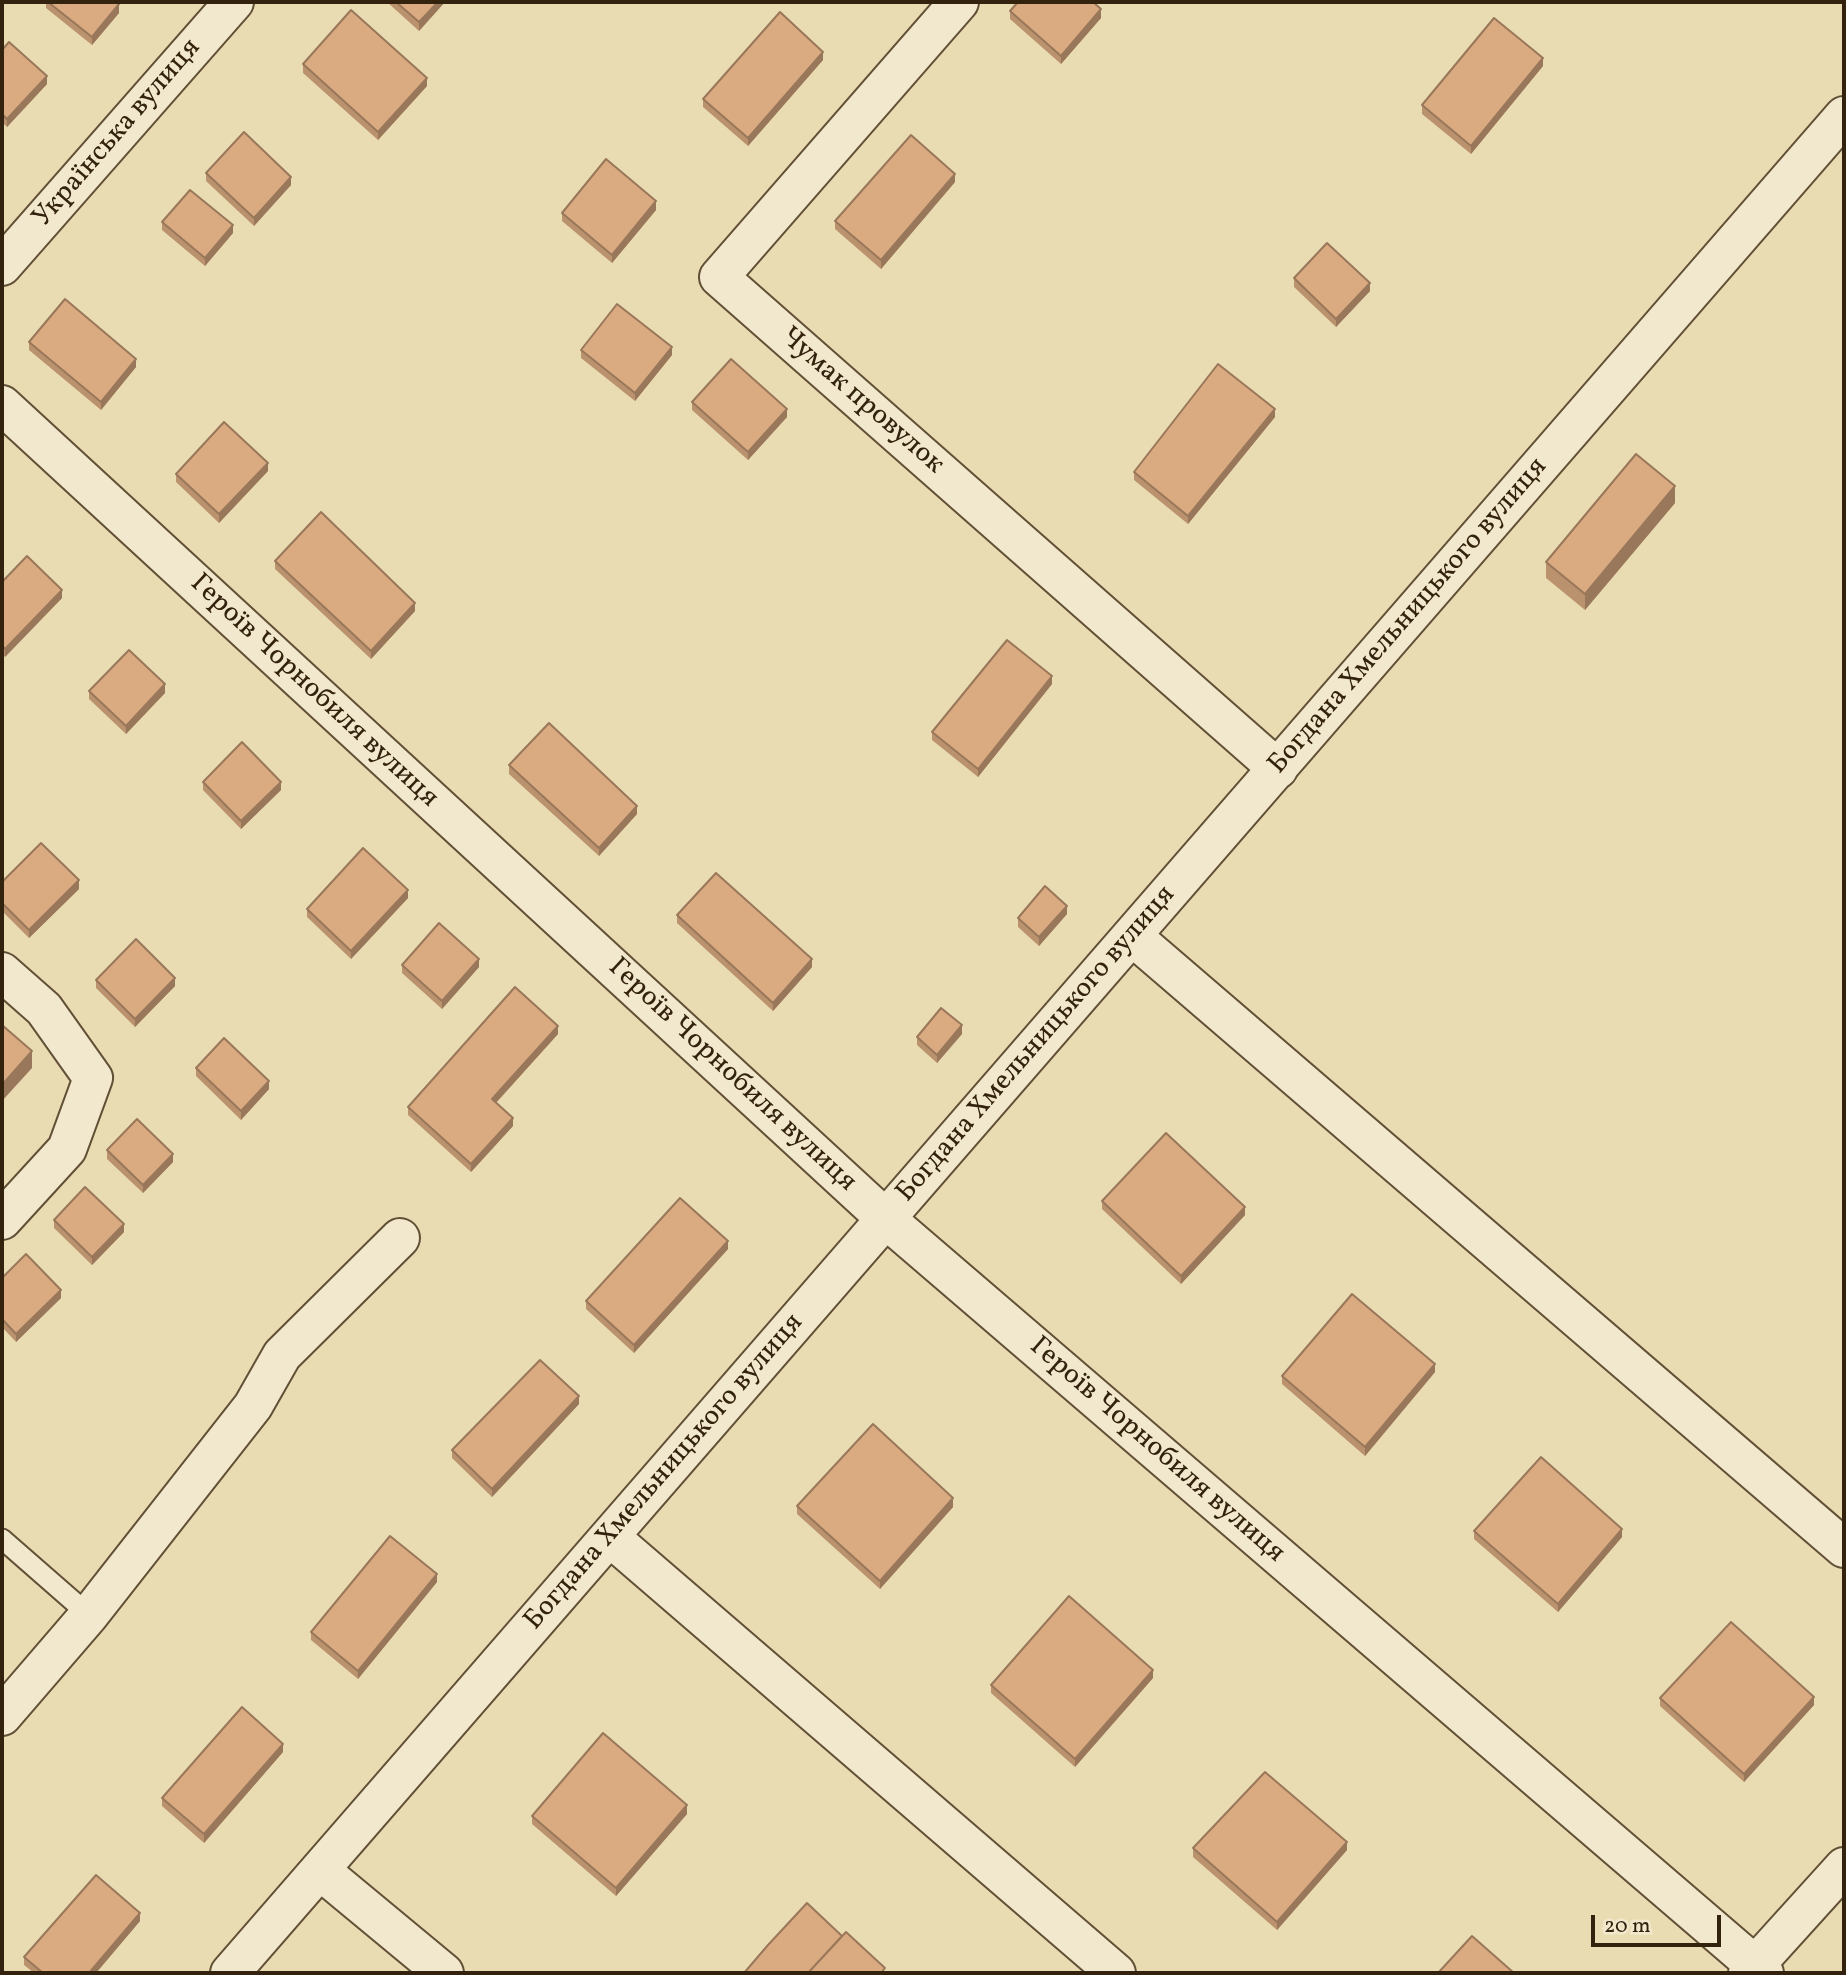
<!DOCTYPE html>
<html>
<head>
<meta charset="utf-8">
<style>
  body { margin:0 }
  #map { position:relative; width:1846px; height:1975px; overflow:hidden; background:#eadcb2; font-family:Vollkorn,serif }
  canvas { display:block }
  .frame { position:absolute; inset:0; border:4px solid #33220d; pointer-events:none }
  .scale { position:absolute; left:1591px; top:1915px; width:130px; height:32px; box-sizing:border-box; border:4px solid #33220d; border-top:0; padding-left:9px; font-size:21px; line-height:24px; white-space:nowrap; color:#33220d; -webkit-text-stroke:5px #f1e8cd; paint-order:stroke }
</style>
</head>
<body>
<div id="map">
<canvas width="1846" height="1975"></canvas>
<div class="frame"></div>
<div class="scale">20 m</div>
</div>
<script>
const g = document.querySelector('canvas').getContext('2d');
g.lineJoin = 'round';
function stroke(path, color, width, dash) {
  g.strokeStyle = color;
  g.lineWidth = width;
  g.lineCap = dash ? 'butt' : 'round';
  g.setLineDash(dash || []);
  g.stroke(path);
}
function fillPath(path, color) {
  g.fillStyle = color;
  g.fill(path, 'evenodd');
}
function drawText(font, color, halo, rows, align = 'center') {
  g.font = font + ' Vollkorn,serif';
  g.lineWidth = 6;
  g.setLineDash([]);
  g.textBaseline = 'middle';
  g.strokeStyle = halo;
  g.fillStyle = color;
  for (const [text, x, y, turn = 0] of rows) {
    g.save();
    g.translate(x, y);
    g.rotate((+turn || 0) * Math.PI / 180);
    g.textAlign = isNaN(turn) ? turn : align;
    if (halo) g.strokeText(text, 0, 0);
    g.fillText(text, 0, 0);
    g.restore();
  }
}
const service = new Path2D(`
  M 2,1539 L 89,1615`);
const minor = new Path2D(`
  M 959,2 L 719,277 L 1278,769
  M 2,266 L 234,2
  M 2,405 L 886,1219 L 1764,1973
  M 1132,936 L 1844,1548
  M 2,972 L 44,1009 L 93,1078 L 67,1149 L 2,1220
  M 610,1537 L 1116,1973
  M 2,1716 L 89,1615 L 253,1406 L 282,1355 L 400,1238
  M 321,1871 L 444,1973
  M 1748,1973 L 1844,1867`);
const tertiary = new Path2D(`
  M 230,1973 L 1844,116`);
stroke(service, '#615036', 23);
stroke(minor, '#615036', 42);
stroke(tertiary, '#615036', 42);
stroke(service, '#f1e8cd', 19);
stroke(minor, '#f1e8cd', 38);
stroke(tertiary, '#f1e8cd', 38);
fillPath(new Path2D(`
  M 46,2 L 115,2 L 119,13 L 92,45 L 46,8 Z
  M 387,2 L 445,2 L 419,31 Z
  M 1010,11 L 1101,18 L 1061,64 L 1010,19 Z
  M 2,50 L 47,84 L 7,127 L 2,122 Z
  M 823,60 L 748,146 L 703,107 L 703,99 Z
  M 303,64 L 427,86 L 378,140 L 303,73 Z
  M 1543,66 L 1471,154 L 1422,114 L 1422,105 Z
  M 206,173 L 291,185 L 254,226 L 206,181 Z
  M 955,182 L 881,269 L 835,229 L 835,221 Z
  M 656,210 L 612,263 L 562,221 L 562,213 Z
  M 162,222 L 233,233 L 205,266 L 162,230 Z
  M 1294,278 L 1370,291 L 1336,327 L 1294,287 Z
  M 29,342 L 136,367 L 101,410 L 29,350 Z
  M 581,350 L 672,355 L 635,401 L 581,358 Z
  M 692,402 L 787,417 L 748,460 L 692,410 Z
  M 1275,417 L 1188,524 L 1134,480 L 1134,472 Z
  M 268,471 L 219,523 L 176,482 L 176,474 Z
  M 1675,503 L 1585,610 L 1546,578 L 1546,562 Z
  M 275,561 L 415,611 L 371,659 L 275,569 Z
  M 2,582 L 62,598 L 5,657 L 2,653 Z
  M 1052,684 L 978,777 L 932,740 L 932,732 Z
  M 89,691 L 165,693 L 126,734 L 89,699 Z
  M 509,765 L 637,814 L 599,856 L 509,774 Z
  M 203,782 L 281,790 L 241,829 L 203,790 Z
  M 2,882 L 79,889 L 29,938 L 2,911 Z
  M 408,898 L 351,959 L 307,917 L 307,909 Z
  M 1067,914 L 1039,946 L 1018,927 L 1018,918 Z
  M 677,915 L 812,967 L 773,1011 L 677,923 Z
  M 402,965 L 479,967 L 442,1009 L 402,973 Z
  M 96,980 L 175,986 L 135,1027 L 96,988 Z
  M 558,1034 L 496,1103 L 513,1126 L 471,1172 L 408,1115 L 408,1107 Z
  M 962,1034 L 937,1063 L 917,1045 L 917,1037 Z
  M 196,1068 L 269,1089 L 241,1120 L 196,1076 Z
  M 107,1150 L 173,1162 L 143,1193 L 107,1159 Z
  M 1102,1201 L 1245,1215 L 1181,1284 L 1102,1209 Z
  M 54,1220 L 124,1232 L 92,1265 L 54,1228 Z
  M 728,1249 L 634,1353 L 586,1309 L 586,1301 Z
  M 2,1278 L 61,1298 L 16,1342 L 2,1327 Z
  M 1435,1372 L 1365,1456 L 1282,1384 L 1282,1376 Z
  M 579,1404 L 492,1497 L 452,1458 L 452,1450 Z
  M 797,1506 L 953,1507 L 880,1589 L 797,1514 Z
  M 1474,1531 L 1622,1537 L 1558,1612 L 1474,1539 Z
  M 437,1582 L 358,1679 L 311,1640 L 311,1632 Z
  M 1153,1678 L 1075,1767 L 991,1693 L 991,1685 Z
  M 1660,1698 L 1814,1705 L 1744,1782 L 1660,1706 Z
  M 283,1752 L 204,1843 L 162,1806 L 162,1798 Z
  M 687,1814 L 616,1896 L 532,1824 L 532,1816 Z
  M 1193,1848 L 1347,1850 L 1277,1930 L 1193,1857 Z
  M 140,1921 L 96,1973 L 34,1973 L 24,1965 L 24,1957 Z`), '#bb926e');
fillPath(new Path2D(`
  M 438,2 L 445,2 L 419,31 L 419,22 Z
  M 119,4 L 119,13 L 92,45 L 92,37 Z
  M 1101,9 L 1101,18 L 1061,64 L 1061,56 Z
  M 823,52 L 823,60 L 748,146 L 748,138 Z
  M 1543,58 L 1543,66 L 1471,154 L 1471,146 Z
  M 47,76 L 47,84 L 7,127 L 7,119 Z
  M 427,78 L 427,86 L 378,140 L 378,132 Z
  M 955,174 L 955,182 L 881,269 L 881,260 Z
  M 291,177 L 291,185 L 254,226 L 254,218 Z
  M 656,201 L 656,210 L 612,263 L 612,255 Z
  M 233,225 L 233,233 L 205,266 L 205,258 Z
  M 1370,283 L 1370,291 L 1336,327 L 1336,319 Z
  M 672,347 L 672,355 L 635,401 L 635,393 Z
  M 136,359 L 136,367 L 101,410 L 101,402 Z
  M 787,409 L 787,417 L 748,460 L 748,452 Z
  M 1275,409 L 1275,417 L 1188,524 L 1188,516 Z
  M 268,463 L 268,471 L 219,523 L 219,514 Z
  M 1675,486 L 1675,503 L 1585,610 L 1585,594 Z
  M 62,590 L 62,598 L 5,657 L 5,649 Z
  M 415,603 L 415,611 L 371,659 L 371,651 Z
  M 1052,676 L 1052,684 L 978,777 L 978,769 Z
  M 165,684 L 165,693 L 126,734 L 126,726 Z
  M 281,782 L 281,790 L 241,829 L 241,821 Z
  M 637,806 L 637,814 L 599,856 L 599,848 Z
  M 79,880 L 79,889 L 29,938 L 29,930 Z
  M 408,890 L 408,898 L 351,959 L 351,951 Z
  M 1067,906 L 1067,914 L 1039,946 L 1039,937 Z
  M 479,959 L 479,967 L 442,1009 L 442,1001 Z
  M 812,959 L 812,967 L 773,1011 L 773,1003 Z
  M 175,978 L 175,986 L 135,1027 L 135,1019 Z
  M 962,1025 L 962,1034 L 937,1063 L 937,1055 Z
  M 558,1026 L 558,1034 L 492,1107 L 492,1099 Z
  M 32,1051 L 32,1068 L 2,1101 L 2,1085 Z
  M 269,1081 L 269,1089 L 241,1120 L 241,1111 Z
  M 513,1118 L 513,1126 L 471,1172 L 471,1164 Z
  M 173,1154 L 173,1162 L 143,1193 L 143,1185 Z
  M 1245,1207 L 1245,1215 L 1181,1284 L 1181,1276 Z
  M 124,1224 L 124,1232 L 92,1265 L 92,1257 Z
  M 728,1241 L 728,1249 L 634,1353 L 634,1345 Z
  M 61,1290 L 61,1298 L 16,1342 L 16,1334 Z
  M 1435,1364 L 1435,1372 L 1365,1456 L 1365,1447 Z
  M 579,1396 L 579,1404 L 492,1497 L 492,1489 Z
  M 953,1498 L 953,1507 L 880,1589 L 880,1581 Z
  M 1622,1529 L 1622,1537 L 1558,1612 L 1558,1604 Z
  M 437,1574 L 437,1582 L 358,1679 L 358,1671 Z
  M 1153,1670 L 1153,1678 L 1075,1767 L 1075,1759 Z
  M 1814,1697 L 1814,1705 L 1744,1782 L 1744,1774 Z
  M 283,1744 L 283,1752 L 204,1843 L 204,1834 Z
  M 687,1805 L 687,1814 L 616,1896 L 616,1888 Z
  M 1347,1842 L 1347,1850 L 1277,1930 L 1277,1922 Z
  M 140,1913 L 140,1921 L 96,1973 L 89,1973 Z`), '#99775a');
const building = new Path2D(`
  M 48,2 L 115,2 L 119,4 L 92,37 Z
  M 396,2 L 438,2 L 419,22 Z
  M 1018,2 L 1093,2 L 1101,9 L 1061,56 L 1010,11 Z
  M 351,10 L 427,78 L 378,132 L 303,64 Z
  M 780,12 L 823,52 L 748,138 L 703,99 Z
  M 1494,18 L 1543,58 L 1471,146 L 1422,105 Z
  M 9,42 L 47,76 L 7,119 L 2,114 L 2,50 Z
  M 244,132 L 291,177 L 254,218 L 206,173 Z
  M 911,135 L 955,174 L 881,260 L 835,221 Z
  M 606,159 L 656,201 L 612,255 L 562,213 Z
  M 190,190 L 233,225 L 205,258 L 162,222 Z
  M 1327,243 L 1370,283 L 1336,319 L 1294,278 Z
  M 65,299 L 136,359 L 101,402 L 29,342 Z
  M 617,304 L 672,347 L 635,393 L 581,350 Z
  M 731,359 L 787,409 L 748,452 L 692,402 Z
  M 1218,364 L 1275,409 L 1188,516 L 1134,472 Z
  M 224,422 L 268,463 L 219,514 L 176,474 Z
  M 1636,454 L 1675,486 L 1585,594 L 1546,562 Z
  M 321,512 L 415,603 L 371,651 L 275,561 Z
  M 27,556 L 62,590 L 5,649 L 2,645 L 2,582 Z
  M 1007,640 L 1052,676 L 978,769 L 932,732 Z
  M 129,650 L 165,684 L 126,726 L 89,691 Z
  M 549,723 L 637,806 L 599,848 L 509,765 Z
  M 242,742 L 281,782 L 241,821 L 203,782 Z
  M 41,843 L 79,880 L 29,930 L 2,903 L 2,882 Z
  M 363,848 L 408,890 L 351,951 L 307,909 Z
  M 716,873 L 812,959 L 773,1003 L 677,915 Z
  M 1045,886 L 1067,906 L 1039,937 L 1018,918 Z
  M 439,923 L 479,959 L 442,1001 L 402,965 Z
  M 136,939 L 175,978 L 135,1019 L 96,980 Z
  M 515,987 L 558,1026 L 492,1099 L 513,1118 L 471,1164 L 408,1107 Z
  M 941,1008 L 962,1025 L 937,1055 L 917,1037 Z
  M 2,1025 L 32,1051 L 2,1085 Z
  M 224,1038 L 269,1081 L 241,1111 L 196,1068 Z
  M 137,1119 L 173,1154 L 143,1185 L 107,1150 Z
  M 1166,1133 L 1245,1207 L 1181,1276 L 1102,1201 Z
  M 85,1187 L 124,1224 L 92,1257 L 54,1220 Z
  M 680,1198 L 728,1241 L 634,1345 L 586,1301 Z
  M 26,1254 L 61,1290 L 16,1334 L 2,1319 L 2,1278 Z
  M 1352,1294 L 1435,1364 L 1365,1447 L 1282,1376 Z
  M 540,1360 L 579,1396 L 492,1489 L 452,1450 Z
  M 873,1424 L 953,1498 L 880,1581 L 797,1506 Z
  M 1541,1457 L 1622,1529 L 1558,1604 L 1474,1531 Z
  M 390,1536 L 437,1574 L 358,1671 L 311,1632 Z
  M 1069,1596 L 1153,1670 L 1075,1759 L 991,1685 Z
  M 1731,1622 L 1814,1697 L 1744,1774 L 1660,1698 Z
  M 242,1707 L 283,1744 L 204,1834 L 162,1798 Z
  M 603,1733 L 687,1805 L 616,1888 L 532,1816 Z
  M 1265,1772 L 1347,1842 L 1277,1922 L 1193,1848 Z
  M 96,1875 L 140,1913 L 89,1973 L 43,1973 L 24,1957 Z
  M 807,1903 L 842,1936 L 808,1973 L 744,1973 L 768,1945 Z
  M 846,1932 L 885,1968 L 881,1973 L 808,1973 Z
  M 1472,1936 L 1514,1973 L 1438,1973 Z`);
fillPath(building, '#daaa80');
stroke(building, '#99775a', 2);
drawText('28px', '#33220d', '#f1e8cd', [
  ["Українська вулиця",118,134,-49],
  ["Чумак провулок",861,402,41],
  ["Богдана Хмельницького вулиця",1409,617,-49],
  ["Героїв Чорнобиля вулиця",313,692,43],
  ["Богдана Хмельницького вулиця",1037,1045,-49],
  ["Героїв Чорнобиля вулиця",731,1076,43],
  ["Героїв Чорнобиля вулиця",1156,1451,41],
  ["Богдана Хмельницького вулиця",665,1473,-49]
]);
</script>
</body>
</html>
